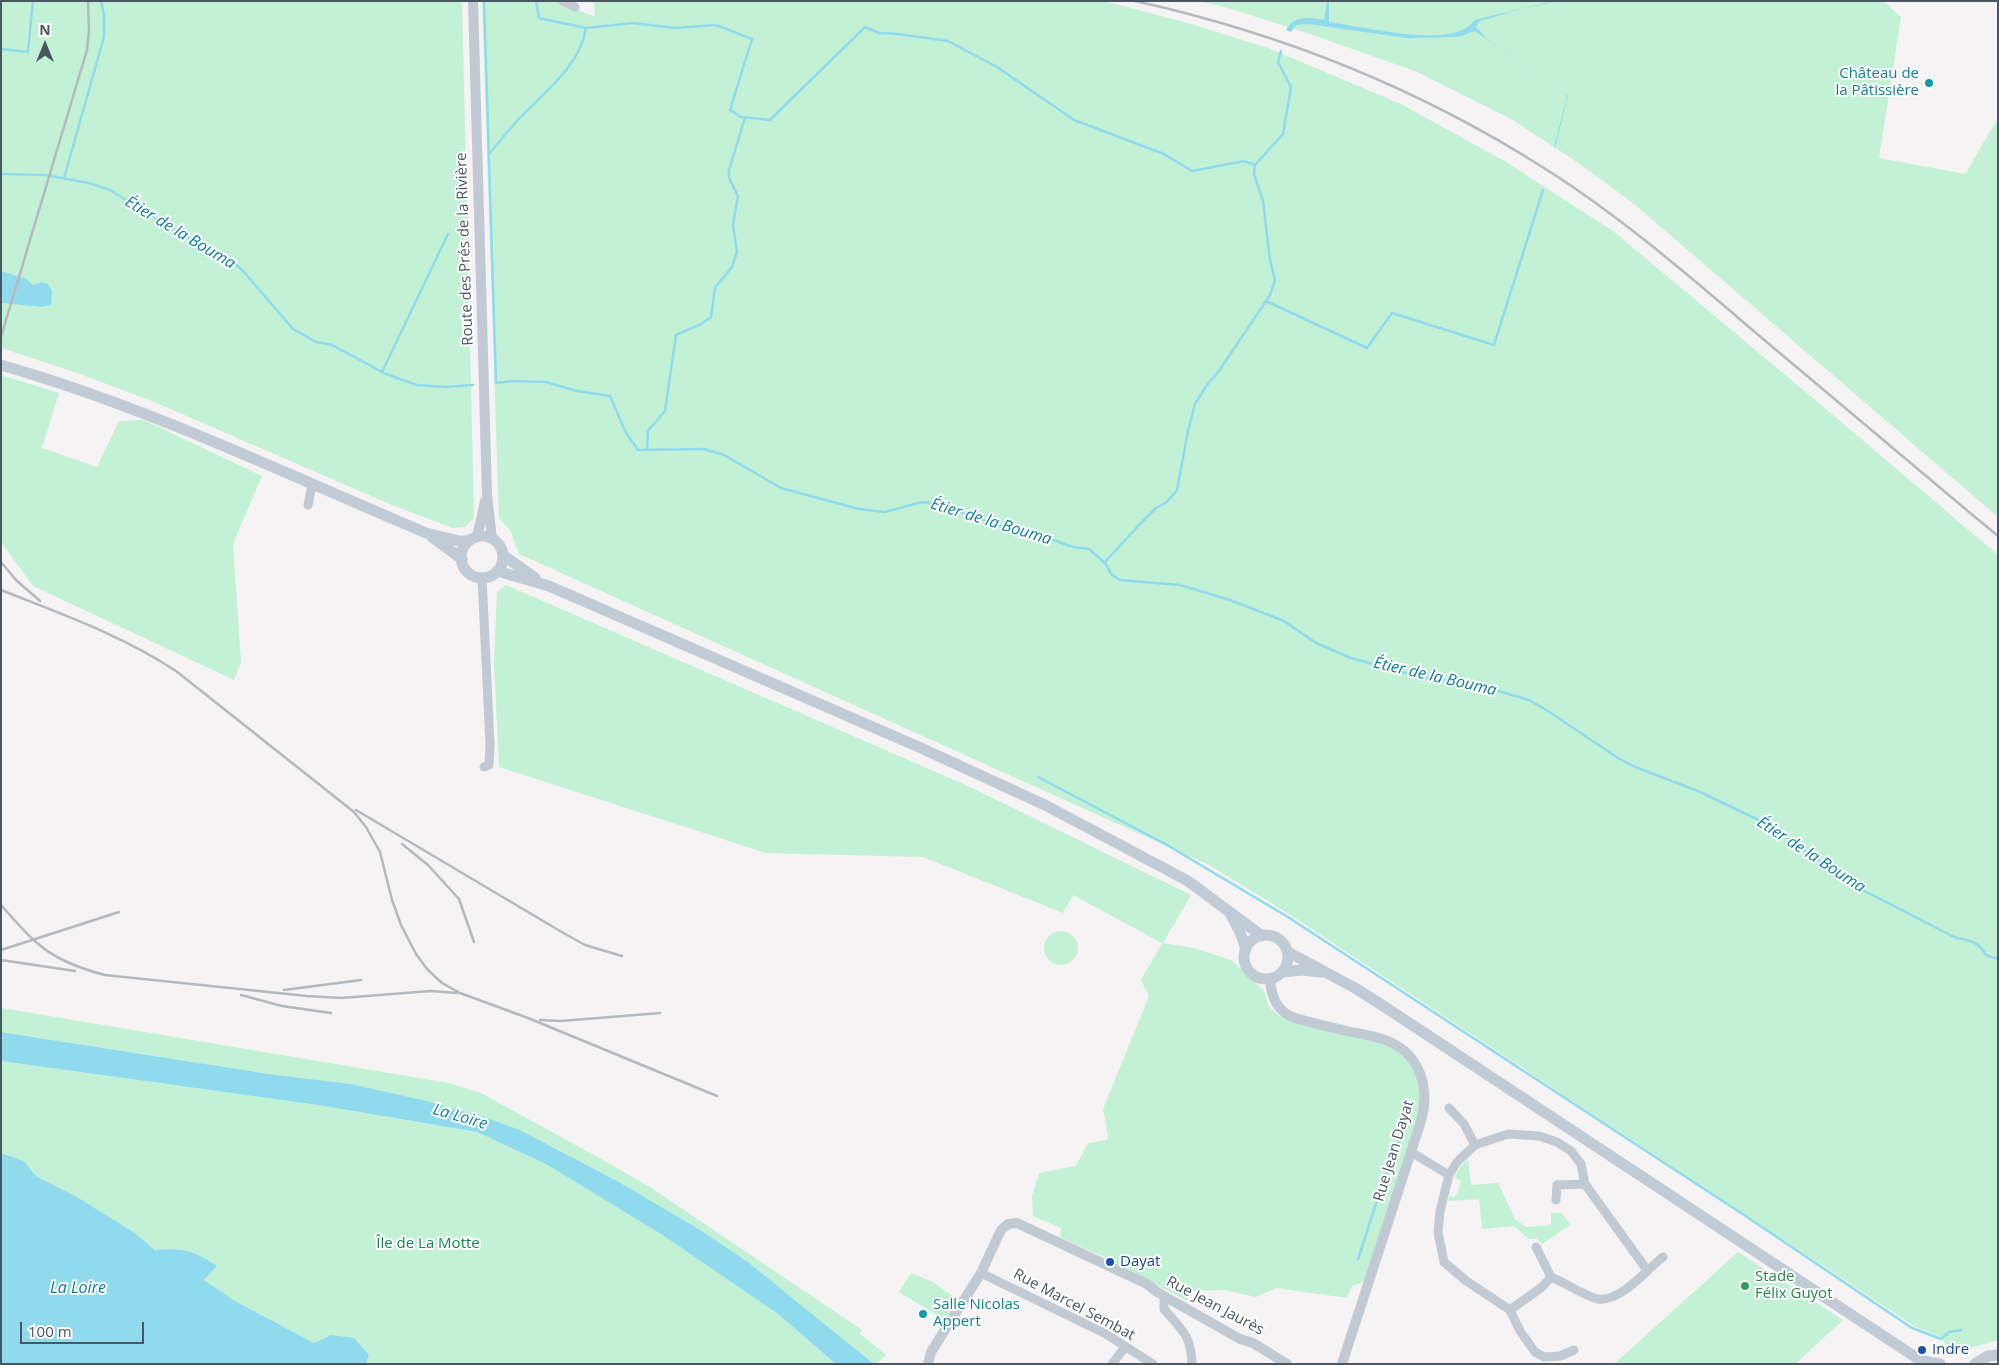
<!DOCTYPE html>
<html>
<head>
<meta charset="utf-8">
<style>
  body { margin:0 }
  #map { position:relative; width:1999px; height:1365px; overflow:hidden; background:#f5f3f3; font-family:"Open Sans",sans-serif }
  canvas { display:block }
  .frame { position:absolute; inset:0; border:2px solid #4a5661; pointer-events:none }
  .north { position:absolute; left:20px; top:20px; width:50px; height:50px; -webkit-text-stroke:4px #fff; paint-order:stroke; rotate:0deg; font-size:14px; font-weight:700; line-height:20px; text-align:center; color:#4a5661 }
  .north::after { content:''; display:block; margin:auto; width:18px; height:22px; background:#4a5661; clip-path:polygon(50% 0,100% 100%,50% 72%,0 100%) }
  .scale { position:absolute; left:20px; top:1322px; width:124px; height:22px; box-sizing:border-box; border:2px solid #4a5661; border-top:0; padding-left:6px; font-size:15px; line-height:18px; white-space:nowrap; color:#4a5661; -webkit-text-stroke:4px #fff; paint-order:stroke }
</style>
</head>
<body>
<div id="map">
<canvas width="1999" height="1365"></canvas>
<div class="frame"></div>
<div class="north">N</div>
<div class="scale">100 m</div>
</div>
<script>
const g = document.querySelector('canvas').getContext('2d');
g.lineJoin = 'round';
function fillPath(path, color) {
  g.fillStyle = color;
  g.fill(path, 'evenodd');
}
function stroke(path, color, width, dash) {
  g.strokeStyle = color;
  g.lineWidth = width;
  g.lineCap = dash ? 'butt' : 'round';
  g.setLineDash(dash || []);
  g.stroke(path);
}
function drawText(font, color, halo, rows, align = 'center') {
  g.font = font + ' "Open Sans",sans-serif';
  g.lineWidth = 4;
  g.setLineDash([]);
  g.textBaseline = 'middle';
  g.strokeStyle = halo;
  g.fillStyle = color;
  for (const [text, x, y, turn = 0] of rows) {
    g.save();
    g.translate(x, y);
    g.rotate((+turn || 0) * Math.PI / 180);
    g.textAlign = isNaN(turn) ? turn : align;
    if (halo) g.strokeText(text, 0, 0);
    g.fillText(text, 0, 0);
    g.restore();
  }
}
fillPath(new Path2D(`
  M 1,1 L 462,1 L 474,518 L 465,527 L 453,528 L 392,505 L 152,401 L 77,373 L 1,348 L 1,303 L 41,307 L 50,305 L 52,291 L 41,282 L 33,285 L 27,279 L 1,271 Z
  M 482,1 L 558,1 L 595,17 L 594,1 L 1104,1 L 1188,23 L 1268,48 L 1401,104 L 1506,162 L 1613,231 L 1814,399 L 1998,555 L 1998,1340 L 1953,1353 L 1940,1337 L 1914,1326 L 1289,914 L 1209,865 L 519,554 L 510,530 L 499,518 Z
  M 1198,1 L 1883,1 L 1901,17 L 1879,158 L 1965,174 L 1998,118 L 1998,517 L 1633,203 L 1577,162 L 1513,120 L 1415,71 L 1307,33 L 1225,7 Z
  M 1,375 L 59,393 L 42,448 L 97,467 L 119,421 L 144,420 L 262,476 L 233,544 L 241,663 L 234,680 L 33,586 L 1,542 Z
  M 506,585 L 968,786 L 1191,895 L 1163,943 L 1194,948 L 1231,960 L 1264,991 L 1269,1007 L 1278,1015 L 1292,1022 L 1379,1042 L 1398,1051 L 1411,1064 L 1419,1081 L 1420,1109 L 1365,1281 L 1352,1286 L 1347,1298 L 1276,1288 L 1256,1297 L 1224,1290 L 1193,1291 L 1189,1302 L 1104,1257 L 1060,1237 L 1061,1228 L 1033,1216 L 1032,1196 L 1039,1173 L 1076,1166 L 1088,1143 L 1107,1140 L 1108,1136 L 1103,1109 L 1149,996 L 1141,980 L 1162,943 L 1073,895 L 1063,913 L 923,857 L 766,853 L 499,767 L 494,660 L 497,592 Z
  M1044 948a17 17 0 1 1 34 0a17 17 0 1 1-34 0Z
  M 1,1008 L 413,1077 L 448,1083 L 481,1093 L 601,1159 L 650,1187 L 862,1330 L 860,1334 L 886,1355 L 877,1364 L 874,1364 L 748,1262 L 702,1231 L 619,1182 L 520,1130 L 487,1118 L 427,1101 L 351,1084 L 269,1074 L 1,1032 Z
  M 1,1061 L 318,1105 L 477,1132 L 546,1164 L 664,1236 L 778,1314 L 836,1364 L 366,1364 L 369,1355 L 331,1335 L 314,1343 L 235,1301 L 204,1280 L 217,1266 C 194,1250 184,1248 156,1250 L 135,1233 L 77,1197 L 36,1176 L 24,1161 L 1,1153 Z
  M 1468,1159 L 1471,1185 L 1498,1183 L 1515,1219 L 1526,1227 L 1551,1225 L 1551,1213 L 1562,1213 L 1570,1225 L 1542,1244 L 1537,1239 L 1529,1239 L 1514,1226 L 1482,1229 L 1479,1199 L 1448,1201 L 1449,1196 L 1454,1197 L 1457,1195 L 1461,1181 L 1455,1178 L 1459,1169 Z
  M 1738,1252 L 1843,1320 L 1795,1364 L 1614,1364 Z
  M 911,1273 L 933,1282 L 957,1299 L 945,1320 L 899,1292 Z`), '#c3f1d5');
fillPath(new Path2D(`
  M 1327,1 L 1329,1 L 1329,22 C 1363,27 1429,43 1460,31 C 1467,28 1470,25 1475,20 L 1548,2 L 1559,1 L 1524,8 L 1480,21 L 1476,27 L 1487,39 L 1566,94 L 1568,96 L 1555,148 L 1554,147 L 1567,97 L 1566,94 L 1475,31 L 1458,37 L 1406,38 L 1308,24 L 1296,25 L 1291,32 L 1286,30 C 1293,15 1310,17 1324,20 Z
  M 1,271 L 27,279 L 33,285 L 41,282 L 48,284 L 52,291 L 51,305 L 41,307 L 1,303 Z
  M 1,1032 L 269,1074 L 351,1084 L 427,1101 L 487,1118 L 520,1130 L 619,1182 L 702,1231 L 748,1262 L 874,1364 L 836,1364 L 778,1314 L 664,1236 L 546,1164 L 477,1132 L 318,1105 L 1,1061 Z
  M 1,1153 L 24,1161 L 36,1176 L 77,1197 L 135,1233 L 155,1250 C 184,1248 193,1250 217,1266 L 204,1280 L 235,1301 L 314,1343 L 331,1335 L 354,1338 L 369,1355 L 366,1364 L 1,1364 Z`), '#90daee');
stroke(new Path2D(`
  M 484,1 L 496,383 L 512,381 L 546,382 L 577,391 L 610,396 L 626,433 L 638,450 L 704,449 L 724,455 L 781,488 L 859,509 L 885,512 L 922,502 L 935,503 L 1029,536 L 1051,539 L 1073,547 L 1089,549 L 1105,563 L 1112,575 L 1120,580 L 1180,585 L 1230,600 L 1284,621 L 1316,643 L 1351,658 L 1420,677 L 1478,685 L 1529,700 L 1548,711 L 1618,758 L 1635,767 L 1698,791 L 1771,826 L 1853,885 L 1956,938 C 1970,940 1979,942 1986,955 L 1998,959
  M 536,1 L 539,18 L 586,28 L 633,23 L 675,28 L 716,25 L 752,39 L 730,110 L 741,117 L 770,120 L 865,27 L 879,33 L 897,34 L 948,41 L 997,67 L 1074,120 L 1164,154 L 1192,171 L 1244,161 L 1255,165 L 1283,134 L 1291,87 L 1278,62 L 1281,51
  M 1,49 L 28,52 L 33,1
  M 489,154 C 498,143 507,132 516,122 C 542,94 580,67 586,28
  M 1,174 L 45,175 L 89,183 L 110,190 L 190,239 L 233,262 L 244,272 L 293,329 L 316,342 L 332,345 L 386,374 L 417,385 L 446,387 L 473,385
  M 64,178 L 104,37 L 104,15 L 101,1
  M 1266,301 L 1367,348 L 1392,313 L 1494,345 L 1543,190
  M 382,372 L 448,234
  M 647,450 L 648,431 L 665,411 L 676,335 L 701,324 L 711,317 L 715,288 L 732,267 L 737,252 L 733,225 L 738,196 L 729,178 L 729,170 L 745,118
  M 1104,563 L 1139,525 L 1156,508 L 1167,502 L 1177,490 L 1188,431 L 1195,404 L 1207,385 L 1219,371 L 1270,295 L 1275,280 L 1270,260 L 1263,201 L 1254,174 L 1255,165
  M 1038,777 L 1167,845 L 1288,917 L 1744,1215 L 1912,1328 L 1941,1339 L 1949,1332 L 1961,1330
  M 1358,1259 L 1387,1170 L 1407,1120`), '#90daee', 2.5);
stroke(new Path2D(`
  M 563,1 L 575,7
  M 308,505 L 312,485
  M 482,577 L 490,745 L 489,765 L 484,767
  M 1449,1108 L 1464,1124 L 1475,1145
  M 1411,1152 L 1449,1175
  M 1556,1200 L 1557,1185 L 1585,1184
  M 1536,1247 L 1551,1277
  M 981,1273 L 1106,1334 L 1153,1364
  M 1551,1277 C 1564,1282 1586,1297 1598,1299 C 1621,1302 1646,1270 1663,1257
  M 1164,1296 L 1164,1309 C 1182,1330 1191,1335 1192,1364
  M 1510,1310 L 1542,1287 L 1551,1277
  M 1574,1350 L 1560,1356 L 1544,1357 L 1535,1352 L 1520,1331 L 1510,1310 L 1465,1280 L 1444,1262 L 1438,1232 L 1440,1211 L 1449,1175 L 1457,1162 L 1475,1145 L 1508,1134 L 1539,1136 L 1557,1142 L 1571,1151 L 1581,1164 L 1585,1184 L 1647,1270
  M 1112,1364 L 1125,1347`), '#c1cad2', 9);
stroke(new Path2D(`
  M 473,1 L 487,495 L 492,539
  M 477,537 L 485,501
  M 1270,979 C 1271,997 1277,1012 1295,1018 C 1312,1023 1330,1027 1347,1031 C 1361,1034 1376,1036 1388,1041 C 1421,1055 1430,1089 1421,1121 L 1342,1364
  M 928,1364 L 931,1352 L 981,1273 L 1001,1230 L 1008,1224 L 1017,1223 L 1147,1284 L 1157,1292 L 1240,1339 L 1253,1343 L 1287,1364`), '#c1cad2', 10);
stroke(new Path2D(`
  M 1,365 C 148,407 286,474 426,533 L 459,541 L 469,541
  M461 557a21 21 0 1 1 42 0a21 21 0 1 1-42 0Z
  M 432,537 L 462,559
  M 503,555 L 535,578
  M 497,571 L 549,586 L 921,748 L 1045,805 L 1188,881 L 1262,936
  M 1231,915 L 1240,932 L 1246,949
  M1244 957a22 22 0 1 1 44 0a22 22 0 1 1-44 0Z
  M 1288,952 L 1355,988 L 1385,1007 L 1926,1364
  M 1283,972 L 1302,970 L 1321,972
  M 1923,1361 L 1940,1364
  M 1975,1364 L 1988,1356 L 1998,1355`), '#c1cbd6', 11);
stroke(new Path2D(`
  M 1135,1 C 1280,33 1418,88 1544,168 C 1620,216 1688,275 1756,333 C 1837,401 1917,469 1998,536
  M 1,337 L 87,50 L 89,31 L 88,1
  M 1,562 L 16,580 L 40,601
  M 1,590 C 61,614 122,635 176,671 L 354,812 L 366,827 L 380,852 L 392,900 L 401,925 L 416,954 L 427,969 L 442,983 L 460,993 L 528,1018 L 717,1096
  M 356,810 L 560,931 L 585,945 L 622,956
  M 402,844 L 428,865 L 459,899 L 474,942
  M 1,905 C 37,946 51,961 105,975 L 307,996 L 341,998 L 431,991 L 457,993
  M 1,950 L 119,912
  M 1,960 L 75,971
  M 284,990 L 361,980
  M 241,995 L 282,1006 L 331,1013
  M 540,1020 L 561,1021 L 660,1013`), '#b5b8bd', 2.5);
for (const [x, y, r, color] of [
  [1929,83,5,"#0f9aa8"],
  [1110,1262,5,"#1a4fb4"],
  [1745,1286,5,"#2e9e5b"],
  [923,1314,5,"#0f9aa8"],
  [1922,1350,5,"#1a4fb4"]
]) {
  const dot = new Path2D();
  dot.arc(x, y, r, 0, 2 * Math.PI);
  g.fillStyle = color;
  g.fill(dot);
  stroke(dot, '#fff', 2);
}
drawText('15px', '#0d838f', '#fff', [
  ["Château de",1919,74],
  ["la Pâtissière",1919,91],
  ["Salle Nicolas",933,1305,"left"],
  ["Appert",933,1322,"left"]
], 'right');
drawText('15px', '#4a5661', '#fff', [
  ["Route des Prés de la Rivière",465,249,-92],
  ["Rue Jean Dayat",1394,1151,-73],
  ["Rue Marcel Sembat",1074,1305,28],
  ["Rue Jean Jaurès",1215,1306,28]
]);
drawText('15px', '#17864f', '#fff', [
  ["Île de La Motte",428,1244]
]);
drawText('15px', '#164399', '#fff', [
  ["Dayat",1120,1262],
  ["Indre",1932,1350]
], 'left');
drawText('15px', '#27864d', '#fff', [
  ["Stade",1755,1277],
  ["Félix Guyot",1755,1294]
], 'left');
drawText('italic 16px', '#0c7c9b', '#fff', [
  ["Étier de la Bouma",180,233,31],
  ["Étier de la Bouma",991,522,17],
  ["Étier de la Bouma",1435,677,13],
  ["Étier de la Bouma",1811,855,33],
  ["La Loire",460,1117,16],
  ["La Loire",78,1288]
]);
</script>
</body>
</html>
